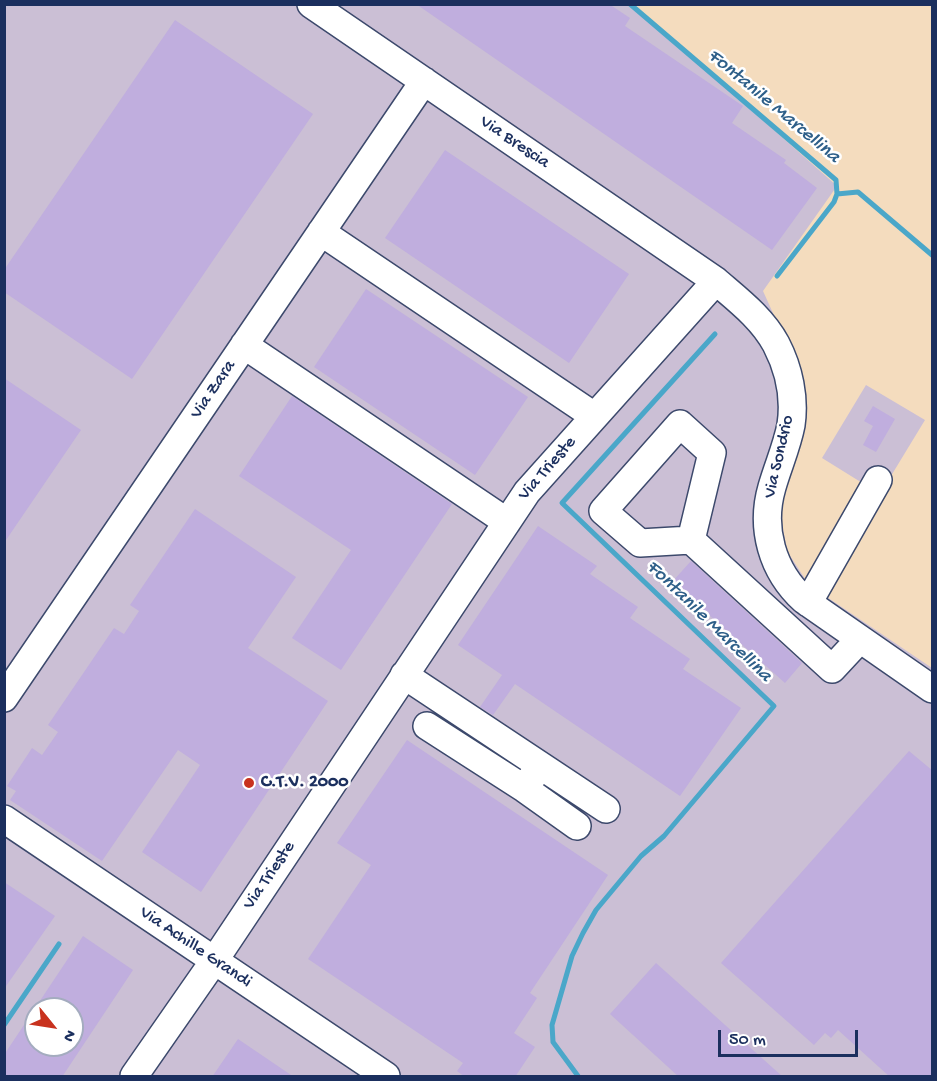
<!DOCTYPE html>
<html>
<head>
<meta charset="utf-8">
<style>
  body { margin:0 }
  #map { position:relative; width:937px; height:1081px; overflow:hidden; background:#f4dcbe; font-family:"Gochi Hand",sans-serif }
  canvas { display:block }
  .frame { position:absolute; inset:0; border:6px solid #1b2f5e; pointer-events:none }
  .north { position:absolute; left:24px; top:997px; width:60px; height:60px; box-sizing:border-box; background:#fff; border:2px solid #a4acbf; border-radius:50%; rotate:120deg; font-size:16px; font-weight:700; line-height:24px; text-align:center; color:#1b2f5e }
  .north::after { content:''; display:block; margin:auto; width:21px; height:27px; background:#c8321e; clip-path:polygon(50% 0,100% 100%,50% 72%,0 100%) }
  .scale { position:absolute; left:718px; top:1030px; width:140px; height:27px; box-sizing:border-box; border:3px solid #1b2f5e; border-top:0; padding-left:8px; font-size:18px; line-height:21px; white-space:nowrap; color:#1b2f5e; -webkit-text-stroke:4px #fff; paint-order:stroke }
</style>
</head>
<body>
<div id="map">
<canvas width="937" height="1081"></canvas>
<div class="frame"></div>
<div class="north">N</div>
<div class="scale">50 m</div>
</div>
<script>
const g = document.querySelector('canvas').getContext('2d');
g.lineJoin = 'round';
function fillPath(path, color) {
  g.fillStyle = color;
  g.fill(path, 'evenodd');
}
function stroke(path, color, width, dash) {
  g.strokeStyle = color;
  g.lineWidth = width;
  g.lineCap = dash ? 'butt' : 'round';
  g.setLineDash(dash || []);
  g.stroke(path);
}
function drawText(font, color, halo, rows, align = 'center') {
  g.font = font + ' "Gochi Hand",sans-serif';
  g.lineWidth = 5;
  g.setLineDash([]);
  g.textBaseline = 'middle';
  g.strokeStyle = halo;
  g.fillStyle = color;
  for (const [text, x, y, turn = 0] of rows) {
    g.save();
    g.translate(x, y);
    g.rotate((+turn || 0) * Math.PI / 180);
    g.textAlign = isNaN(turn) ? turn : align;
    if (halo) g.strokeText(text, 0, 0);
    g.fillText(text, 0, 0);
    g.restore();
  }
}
fillPath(new Path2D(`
  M 5,5 L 633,5 L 837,186 L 763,291 L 800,373 L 779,507 L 787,551 L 809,585 L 932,668 L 932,1076 L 5,1076 ZM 36,1009 L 72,1009 L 72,1045 L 36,1045 Z
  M 866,385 L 925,420 L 880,494 L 822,458 Z`), '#cbbfd5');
stroke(new Path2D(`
  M 630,4 L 836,180 L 837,194 L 834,202 L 777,276
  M 837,194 L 858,192 L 932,255
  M 4,1025 L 59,944
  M 578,1076 L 553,1042 L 552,1025 L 572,956 L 583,933 L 596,910 L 641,856 L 664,836 L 774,706 L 562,503 L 715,334`), '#4aa7c9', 5);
fillPath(new Path2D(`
  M 416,4 L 609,4 L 630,18 L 625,26 L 743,106 L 732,123 L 786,160 L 784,163 L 817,188 L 772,250 Z
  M 175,20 L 313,114 L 132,379 L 4,292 L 4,270 Z
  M 445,150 L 629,274 L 569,363 L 385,238 Z
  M 366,289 L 528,397 L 475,475 L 314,367 Z
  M 4,378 L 81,430 L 4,543 Z
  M 292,396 L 452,504 L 341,670 L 292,638 L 351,550 L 239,476 Z
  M 873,406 L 895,419 L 876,452 L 863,445 L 873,426 L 864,421 Z
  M 195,509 L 296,577 L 248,648 L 328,701 L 201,892 L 142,852 L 200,765 L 178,750 L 102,861 L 10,800 L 16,791 L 7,786 L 32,748 L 42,755 L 58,732 L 48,725 L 114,628 L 124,634 L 139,611 L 130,605 Z
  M 538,526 L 597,566 L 590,574 L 638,607 L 630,618 L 690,659 L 683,669 L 741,708 L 680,796 L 515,684 L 493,715 L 480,707 L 502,675 L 458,645 Z
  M 691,561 L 802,663 L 785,683 L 672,582 Z
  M 407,740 L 608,875 L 530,993 L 537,998 L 514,1033 L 535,1047 L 515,1077 L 465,1077 L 457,1071 L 463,1063 L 308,959 L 371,865 L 337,843 Z
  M 909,751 L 933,771 L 933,1077 L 890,1077 L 838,1030 L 831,1038 L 825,1033 L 814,1045 L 721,963 Z
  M 4,882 L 55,916 L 4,989 Z
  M 83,936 L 133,970 L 62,1077 L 4,1077 L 4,1055 ZM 36,1009 L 72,1009 L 72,1045 L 36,1045 Z
  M 656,963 L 783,1077 L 679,1077 L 610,1014 Z
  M 238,1039 L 294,1077 L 212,1077 Z`), '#c0aede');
const minor = new Path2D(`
  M 311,4 L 716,281 C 738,300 762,318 776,344 C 789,369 795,398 791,425 C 787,446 778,466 772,487 C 760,528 772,571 804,600 L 932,689
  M 321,232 L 594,416
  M 244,345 L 507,522
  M 680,424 L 712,453 L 691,540 L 640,543 L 603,511 Z
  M 691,540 L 832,669 L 859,640
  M 808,603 L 878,480
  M 404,675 L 606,809
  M 4,698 L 424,81
  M 427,726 L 525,789
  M 534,774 L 525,789 L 577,826
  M 4,819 L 386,1076
  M 134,1076 L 214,961 L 527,492 L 716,281`);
stroke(minor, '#3c496c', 30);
stroke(minor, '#fff', 27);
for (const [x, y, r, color] of [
  [249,783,6,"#c8321e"]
]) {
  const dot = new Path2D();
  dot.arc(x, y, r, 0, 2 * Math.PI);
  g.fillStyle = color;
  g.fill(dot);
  stroke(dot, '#fff', 2);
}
drawText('18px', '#1b2f5e', '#fff', [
  ["Via Brescia",514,143,34],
  ["Via Zara",214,390,-56],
  ["Via Sondrio",780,457,-77],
  ["Via Trieste",548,469,-49],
  ["Via Trieste",270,876,-56],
  ["Via Achille Grandi",195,948,34]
]);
drawText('bold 18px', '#1b2f5e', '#fff', [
  ["C.T.V. 2000",261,783]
], 'left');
drawText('italic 20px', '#2e5f89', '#fff', [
  ["Fontanile Marcellina",773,107,40],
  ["Fontanile Marcellina",708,622,44]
]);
</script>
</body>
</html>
